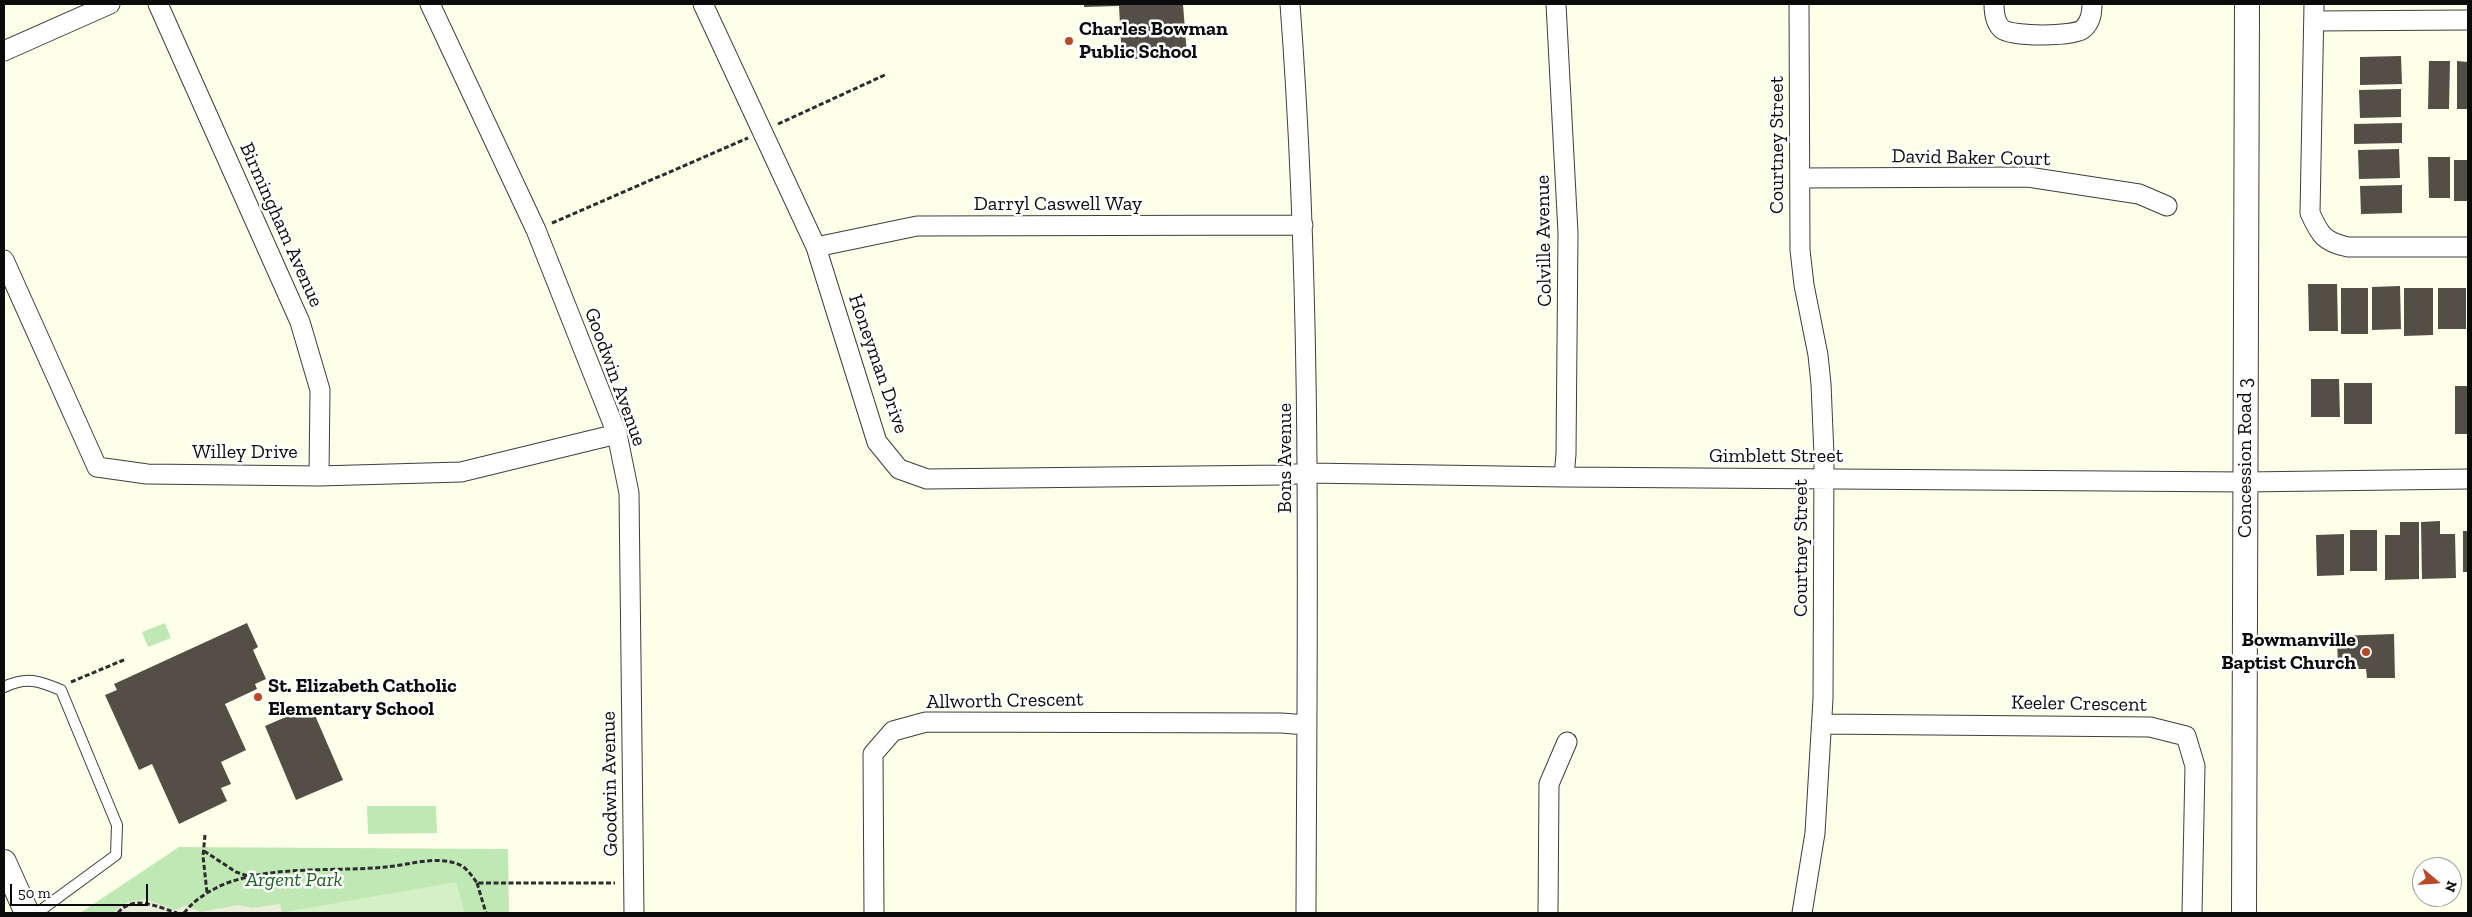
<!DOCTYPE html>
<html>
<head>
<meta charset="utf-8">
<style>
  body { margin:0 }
  #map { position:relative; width:2472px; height:917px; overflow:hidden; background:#fdffe9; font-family:"Zilla Slab",serif }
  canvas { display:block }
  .frame { position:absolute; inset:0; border:5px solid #0b0b0b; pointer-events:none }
  .north { position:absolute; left:2412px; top:857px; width:50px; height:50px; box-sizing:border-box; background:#fff; border:1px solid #9d9d9d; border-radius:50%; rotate:108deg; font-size:14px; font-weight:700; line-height:20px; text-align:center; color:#0b0b0b }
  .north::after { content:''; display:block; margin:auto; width:18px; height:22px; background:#b84826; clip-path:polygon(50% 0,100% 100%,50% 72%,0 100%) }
  .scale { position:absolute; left:10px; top:884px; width:138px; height:22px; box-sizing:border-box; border:2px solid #0b0b0b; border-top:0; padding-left:6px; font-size:15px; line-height:18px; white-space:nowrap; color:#0b0b0b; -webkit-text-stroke:4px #fff; paint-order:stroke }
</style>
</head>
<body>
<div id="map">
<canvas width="2472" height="917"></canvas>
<div class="frame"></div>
<div class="north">N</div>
<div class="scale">50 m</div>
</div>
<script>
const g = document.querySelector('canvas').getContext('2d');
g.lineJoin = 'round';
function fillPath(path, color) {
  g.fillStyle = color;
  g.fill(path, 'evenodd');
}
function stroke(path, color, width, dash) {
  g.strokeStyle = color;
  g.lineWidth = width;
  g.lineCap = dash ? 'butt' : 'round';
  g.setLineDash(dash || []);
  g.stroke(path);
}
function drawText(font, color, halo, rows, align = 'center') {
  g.font = font + ' "Zilla Slab",serif';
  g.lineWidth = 5;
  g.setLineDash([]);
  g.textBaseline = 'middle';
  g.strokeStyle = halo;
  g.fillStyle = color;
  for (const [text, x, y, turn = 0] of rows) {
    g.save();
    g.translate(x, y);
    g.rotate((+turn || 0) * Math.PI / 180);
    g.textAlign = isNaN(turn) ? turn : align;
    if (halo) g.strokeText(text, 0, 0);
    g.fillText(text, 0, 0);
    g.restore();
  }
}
fillPath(new Path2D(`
  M 165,623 L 171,638 L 148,647 L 142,632 Z
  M 367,806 L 436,806 L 437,833 L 368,834 Z
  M 179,847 L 508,849 L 509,913 L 80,913 Z`), '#c0e8b4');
fillPath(new Path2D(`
  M 456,882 L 465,913 L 279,913 Z`), '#d5efc6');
fillPath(new Path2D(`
  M 144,899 L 176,910 L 186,905 L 200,912 L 239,905 L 252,908 L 280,904 L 282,913 L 112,913 L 126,903 Z`), '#ecedda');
fillPath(new Path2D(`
  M 1084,4 L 1183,4 L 1187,55 L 1122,60 L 1119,6 L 1084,7 Z
  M 2401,56 L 2402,84 L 2360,85 L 2360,57 Z
  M 2429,61 L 2450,61 L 2449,109 L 2428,109 Z
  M 2457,61 L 2468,62 L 2468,109 L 2457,109 Z
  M 2401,89 L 2401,117 L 2360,118 L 2359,90 Z
  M 2402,123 L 2402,143 L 2354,144 L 2354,124 Z
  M 2399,149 L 2400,178 L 2359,179 L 2358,150 Z
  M 2428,157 L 2450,157 L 2450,198 L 2429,198 Z
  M 2454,160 L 2468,160 L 2468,201 L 2454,201 Z
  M 2402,185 L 2402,213 L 2361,214 L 2360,186 Z
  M 2308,284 L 2337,284 L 2338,331 L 2309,331 Z
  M 2400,286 L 2401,329 L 2372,330 L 2372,287 Z
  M 2341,288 L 2368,288 L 2368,334 L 2341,334 Z
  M 2404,288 L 2433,288 L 2433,335 L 2404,336 Z
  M 2438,288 L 2466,288 L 2466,329 L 2438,329 Z
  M 2311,379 L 2339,379 L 2340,417 L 2311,417 Z
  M 2344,383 L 2372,383 L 2372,424 L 2344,424 Z
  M 2455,386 L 2468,386 L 2468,434 L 2455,434 Z
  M 2440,521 L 2440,534 L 2455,534 L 2456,578 L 2422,579 L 2421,522 Z
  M 2400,522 L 2419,522 L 2419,579 L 2385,580 L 2385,535 L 2400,535 Z
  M 2350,530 L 2377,530 L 2377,571 L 2350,571 Z
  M 2463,531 L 2468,531 L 2468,572 L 2463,572 Z
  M 2344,534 L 2344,575 L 2317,576 L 2316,535 Z
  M 247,623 L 258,647 L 253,650 L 266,679 L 255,684 L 257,689 L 225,704 L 246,750 L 221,762 L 231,784 L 221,788 L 227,801 L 179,824 L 152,764 L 139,770 L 105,695 L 117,690 L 114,684 Z
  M 2394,634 L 2395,678 L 2367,678 L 2366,669 L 2338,669 L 2337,636 Z
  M 311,706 L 343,780 L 296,800 L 265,726 Z`), '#534f47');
const service = new Path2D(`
  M 4,687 C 27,676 39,681 61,690 L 117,825 L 116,855 L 37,913`);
const minor = new Path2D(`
  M 158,4 L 300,322 L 320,390 L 319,476
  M 430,4 L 536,230 L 617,434 L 629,493 L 634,913
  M 703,4 L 816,247 L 877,442 L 899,469 L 927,479 L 1283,475 L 1308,473 L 1564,477 L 2245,482 L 2468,479
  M 1290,4 C 1313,307 1307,610 1306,913
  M 1556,4 L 1568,233 L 1566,454 L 1564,477
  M 1799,4 L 1800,250 L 1804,285 L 1818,355 L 1821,384 L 1824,455 L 1823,699 L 1815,833 L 1802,913
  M 1994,4 C 1994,12 1995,23 2002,29 C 2012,37 2074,37 2083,29 C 2091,22 2092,13 2092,4
  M 2314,4 L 2310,213 C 2320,235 2324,242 2348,247 L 2468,247
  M 2315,21 L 2468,20
  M 4,51 L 110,4
  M 1800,178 L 2028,177 L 2139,194 L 2167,206
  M 816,247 L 917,226 L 1303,225
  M 4,260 L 97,467 L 147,474 L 319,476 L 461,472 L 617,434
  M 1822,724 L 2150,727 L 2186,736 L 2195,766 L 2192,913
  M 874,913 L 873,754 L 893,731 L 926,722 L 1281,723 L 1307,725
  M 1548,913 L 1549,784 L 1567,742`);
const tertiary = new Path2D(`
  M 4,862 L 27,913
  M 2244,913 L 2247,4`);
stroke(service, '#3e3e3e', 12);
stroke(minor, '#3e3e3e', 21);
stroke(tertiary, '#3e3e3e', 26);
stroke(new Path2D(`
  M 778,124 L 887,74
  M 552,223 L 748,138
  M 71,682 L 126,659
  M 205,835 L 203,856 L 207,893
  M 204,851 L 236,872 L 248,876
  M 477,883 L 486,913
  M 118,913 C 133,894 158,907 177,913
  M 184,913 C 195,899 210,890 227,883 C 277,865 335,872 386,867 C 410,865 439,854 462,866 C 468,870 473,877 477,883 L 615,883`), '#2d2d2d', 3, [5, 2.5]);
stroke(service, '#fff', 10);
stroke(minor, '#fff', 19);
stroke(tertiary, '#fff', 24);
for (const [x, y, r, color] of [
  [1069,41,5,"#b84826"],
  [2366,652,5,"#b84826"],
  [258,697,5,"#b84826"]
]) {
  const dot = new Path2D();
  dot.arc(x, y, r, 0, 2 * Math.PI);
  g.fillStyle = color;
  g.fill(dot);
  stroke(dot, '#fff', 2);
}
drawText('bold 20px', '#0b0b0b', '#fff', [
  ["Charles Bowman",1079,29],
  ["Public School",1079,52],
  ["Bowmanville",2356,640,"right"],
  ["Baptist Church",2356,663,"right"],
  ["St. Elizabeth Catholic",268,686],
  ["Elementary School",268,709]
], 'left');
drawText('20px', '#0b0b0b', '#fff', [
  ["Courtney Street",1777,145,-90],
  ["David Baker Court",1971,158,1],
  ["Darryl Caswell Way",1058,204],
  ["Birmingham Avenue",281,225,66],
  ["Colville Avenue",1544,241,-91],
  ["Honeyman Drive",878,364,71],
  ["Goodwin Avenue",615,377,70],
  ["Willey Drive",245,452],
  ["Gimblett Street",1776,456],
  ["Bons Avenue",1285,458,-90],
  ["Concession Road 3",2245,458,-90],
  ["Courtney Street",1801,548,-90],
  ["Allworth Crescent",1005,701,-1],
  ["Keeler Crescent",2079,704,1],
  ["Goodwin Avenue",610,784,-91]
]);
drawText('italic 20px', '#1d6122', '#fff', [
  ["Argent Park",294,880]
]);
</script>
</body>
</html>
